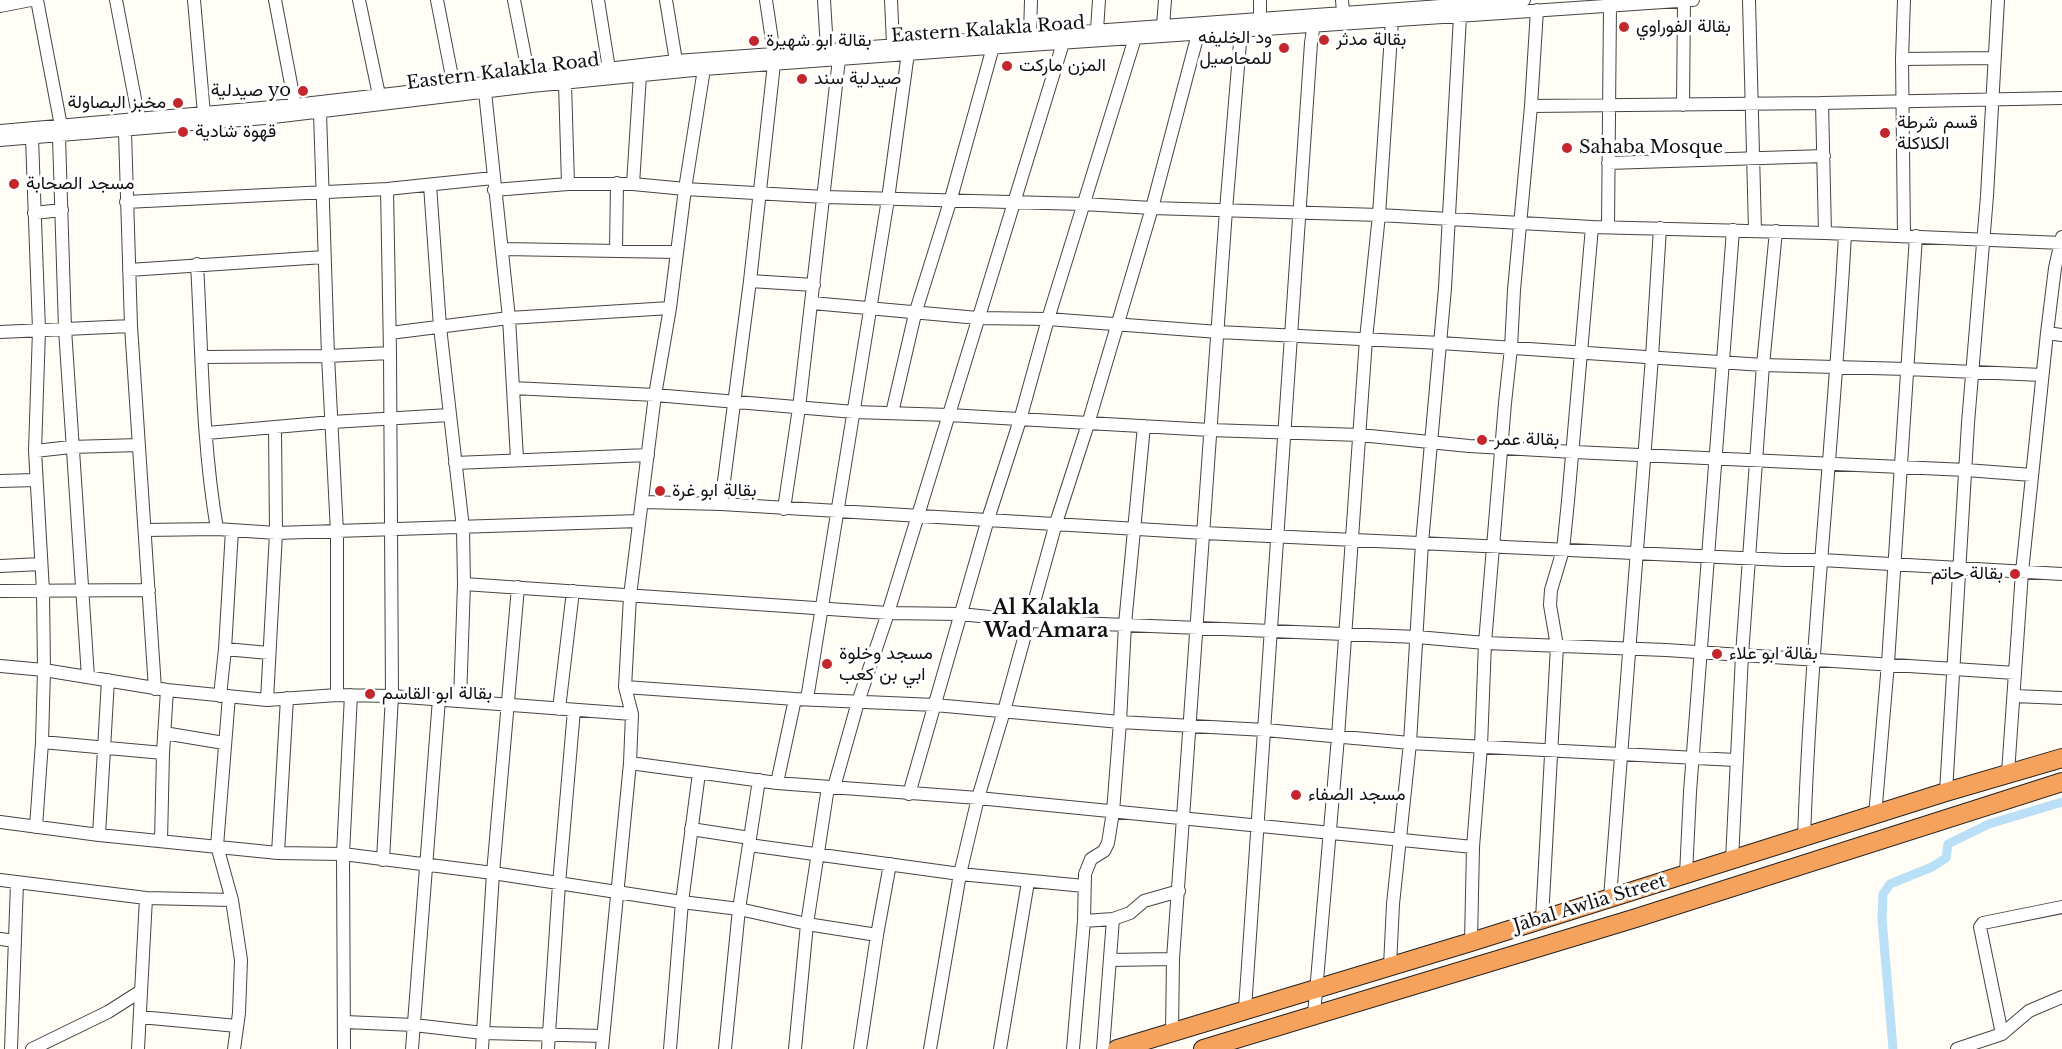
<!DOCTYPE html>
<html>
<head>
<meta charset="utf-8">
<style>
  body { margin:0 }
  canvas { display:block; background:#fffdf5 }
</style>
</head>
<body>
<canvas width="2062" height="1049"></canvas>
<script>
const g = document.querySelector('canvas').getContext('2d');
g.lineJoin = 'round';
function stroke(path, color, width, dash) {
  g.strokeStyle = color;
  g.lineWidth = width;
  g.lineCap = dash ? 'butt' : 'round';
  g.setLineDash(dash || []);
  g.stroke(path);
}
function drawText(font, color, halo, rows, align = 'center') {
  g.font = font + ' "Libre Baskerville",Vazirmatn,serif';
  g.lineWidth = 6;
  g.setLineDash([]);
  g.textBaseline = 'middle';
  g.strokeStyle = halo;
  g.fillStyle = color;
  for (const [text, x, y, turn = 0] of rows) {
    g.save();
    g.translate(x, y);
    g.rotate((+turn || 0) * Math.PI / 180);
    g.textAlign = isNaN(turn) ? turn : align;
    if (halo) g.strokeText(text, 0, 0);
    g.fillText(text, 0, 0);
    g.restore();
  }
}
stroke(new Path2D(`
  M 1893,1049 L 1882,919 L 1883,894 L 1890,884 L 1932,867 L 1946,858 L 1948,844 L 1989,824 L 2062,802`), '#b9e0f7', 9);
const minor = new Path2D(`
  M 37,0 L 61,126
  M 116,0 L 139,120
  M 194,0 L 204,114
  M 275,0 L 295,105
  M 359,0 L 379,95
  M 437,0 L 454,87
  M 514,0 L 529,77
  M 598,0 L 609,69
  M 666,0 L 676,61
  M 766,0 L 774,54
  M 824,0 L 827,49
  M 891,0 L 893,44
  M 1260,0 L 1260,19
  M 1342,0 L 1343,12
  M 1749,0 L 1755,230
  M 0,6 L 31,0
  M 1163,26 L 1165,0
  M 1097,30 L 1099,0
  M 1030,35 L 1031,0
  M 1902,59 L 1994,58
  M 565,83 L 568,184
  M 485,92 L 509,318 L 517,459
  M 1822,103 L 1825,233
  M 1683,105 L 1684,1
  M 1531,106 L 1822,103 L 2062,98
  M 320,113 L 328,356 L 337,532 L 337,695
  M 0,131 L 295,105 L 676,61 L 1524,0
  M 125,132 L 131,326 L 155,689
  M 59,137 L 65,329 L 88,677
  M 32,138 L 39,330 L 35,451 L 43,591 L 44,670 L 42,742 L 36,827
  M 0,140 L 265,118 L 531,86 L 704,69 L 1029,45 L 1693,0
  M 1608,163 L 1824,156
  M 633,184 L 640,75
  M 430,185 L 440,327 L 463,528 L 464,584 L 460,700
  M 494,190 L 568,184 L 633,184 L 685,189 L 825,197 L 1083,204 L 1152,208 L 1379,215 L 1592,227 L 1825,233 L 2062,243
  M 126,202 L 387,189 L 493,178
  M 34,213 L 62,210
  M 1608,226 L 1610,5
  M 1904,236 L 1902,59 L 1904,0
  M 502,249 L 677,252
  M 616,250 L 617,183
  M 197,264 C 202,352 202,442 217,529
  M 129,270 L 324,257
  M 750,281 L 814,285
  M 812,303 L 978,318 L 1048,319 L 1218,332 L 1441,343 L 1763,365 L 1907,369 L 2042,375
  M 0,332 L 131,326
  M 390,333 L 509,318 L 670,308
  M 2047,333 L 2062,335
  M 202,357 L 328,356 L 390,353
  M 513,388 L 655,395 L 854,412 L 949,415 L 1210,430 L 1360,435 L 1469,446 L 1574,452 L 1966,470 L 2032,475
  M 892,413 L 915,314 L 950,202 L 993,47
  M 207,433 L 332,422 L 449,415
  M 35,451 L 71,447 L 139,445
  M 455,463 L 648,455
  M 0,481 L 36,480
  M 643,502 L 721,504 L 1204,533 L 1784,560 L 1822,560 L 2062,574
  M 721,504 L 750,281 L 774,64
  M 784,509 L 799,408 L 839,59
  M 145,530 L 217,529 L 276,533 L 639,521
  M 0,566 L 41,564
  M 464,584 L 888,613 L 960,614 L 1029,621 L 1417,637 L 1485,643 L 1666,650 L 2015,673
  M 0,591 L 149,590
  M 225,649 L 269,653
  M 0,666 L 44,670 L 167,690 L 267,700 L 337,695 L 392,696 L 632,714
  M 625,687 L 795,699 L 935,705 L 1120,722 L 1265,730 L 1410,743 L 1735,760
  M 220,696 L 225,649 L 232,530
  M 229,696 L 217,846 L 232,900 L 241,960 L 239,1013 L 234,1049
  M 2014,696 L 2062,698
  M 807,699 L 888,199 L 908,53
  M 267,700 L 276,533 L 275,427
  M 559,709 L 573,591
  M 164,733 L 224,743
  M 42,742 L 163,753
  M 630,763 L 777,783 L 978,798 L 1473,847
  M 2008,773 L 2022,572 L 2047,333 L 2055,268 L 2062,237
  M 777,783 L 795,699
  M 834,787 L 858,702 L 888,613 L 1063,43
  M 1946,792 L 1968,423 L 1987,196 L 1998,0
  M 909,794 L 988,519 L 1020,420 L 1048,319 L 1135,38
  M 1875,816 L 1888,663 L 1916,236
  M 0,822 L 99,835 L 278,853 L 343,854 L 493,873 L 682,902 L 739,909 L 807,924 L 877,935
  M 691,829 L 750,838
  M 99,835 L 108,680
  M 1804,838 C 1811,637 1834,436 1845,234
  M 161,841 L 163,753 L 167,690
  M 749,845 L 960,874 L 1084,886
  M 278,853 L 287,698
  M 383,860 L 392,696 L 390,353 L 387,189
  M 1732,860 L 1742,655 L 1763,365 L 1776,231
  M 1686,874 L 1690,792 L 1733,230
  M 0,880 L 146,898 L 232,900
  M 1610,898 L 1652,357 L 1660,228
  M 1542,919 L 1557,646 L 1550,605 L 1551,590 L 1563,550 L 1568,501 L 1592,227
  M 1084,921 L 1113,919 L 1130,913 L 1144,901 L 1179,891
  M 0,939 L 15,941
  M 1471,942 L 1473,847 L 1481,746 L 1485,643 L 1505,403 L 1511,348 L 1514,290 L 1531,106 L 1537,10
  M 1110,960 L 1173,959
  M 1390,966 L 1393,904 L 1410,743 L 1422,543 L 1445,288 L 1460,16
  M 1245,1009 L 1311,43 L 1315,17
  M 1314,1015 L 1338,737 L 1366,339 L 1379,215 L 1392,20
  M 140,1017 L 237,1026
  M 345,1022 L 414,1025 L 483,1033 L 603,1036
  M 1172,1032 L 1173,959 L 1226,210 L 1241,31
  M 2002,1034 L 1980,927 L 1983,923 L 2062,907
  M 11,1049 L 17,883
  M 32,1049 L 108,1012 L 141,991
  M 138,1049 L 146,898
  M 344,1049 L 343,854 L 351,695
  M 412,1049 L 439,699
  M 482,1049 L 493,873 L 518,587
  M 548,1049 L 559,884 L 574,710
  M 602,1049 L 630,763 L 632,714 L 625,687 L 630,596 L 655,395 L 670,308 L 685,189 L 704,69
  M 670,1049 L 682,902 L 699,773
  M 725,1049 L 739,909 L 759,780
  M 795,1049 L 807,924 L 828,787
  M 860,1049 L 877,935 L 890,864
  M 930,1049 L 960,874 L 978,798 L 1004,711 L 1056,523 L 1088,424 L 1152,208 L 1198,34
  M 1000,1049 L 1028,882
  M 1073,1049 L 1084,921 L 1085,874 L 1091,859 L 1104,851 L 1108,843 L 1113,812 L 1120,722 L 1125,624 L 1144,426
  M 1103,1049 L 1113,919
  M 1957,1049 L 2002,1034 L 2029,1011 L 2062,997`);
const highway = new Path2D(`
  M 1117,1049 L 1471,942 L 1946,792 L 2062,758
  M 1203,1049 L 1636,918 L 2062,782`);
stroke(minor, '#444', 14);
stroke(highway, '#222', 20);
stroke(minor, '#fff', 12);
stroke(highway, '#f5a25d', 18);
for (const [x, y, r, color] of [
  [1624,27,6,"#c4262e"],
  [1324,40,6,"#c4262e"],
  [754,41,6,"#c4262e"],
  [1284,48,6,"#c4262e"],
  [1007,66,6,"#c4262e"],
  [802,79,6,"#c4262e"],
  [303,91,6,"#c4262e"],
  [178,103,6,"#c4262e"],
  [183,132,6,"#c4262e"],
  [1885,133,6,"#c4262e"],
  [1567,148,6,"#c4262e"],
  [14,184,6,"#c4262e"],
  [1482,440,6,"#c4262e"],
  [660,491,6,"#c4262e"],
  [2015,574,6,"#c4262e"],
  [1717,654,6,"#c4262e"],
  [827,664,6,"#c4262e"],
  [370,694,6,"#c4262e"],
  [1296,795,6,"#c4262e"]
]) {
  const dot = new Path2D();
  dot.arc(x, y, r, 0, 2 * Math.PI);
  g.fillStyle = color;
  g.fill(dot);
  stroke(dot, '#fff', 2);
}
drawText('18px', '#111', '#fff', [
  ["بقالة الفوراوي",1636,27],
  ["ود الخليفه",1272,38,"right"],
  ["للمحاصيل",1272,59,"right"],
  ["بقالة مدثر",1336,40],
  ["بقالة ابو شهيرة",766,41],
  ["المزن ماركت",1019,66],
  ["صيدلية سند",814,79],
  ["صيدلية yo",291,91,"right"],
  ["مخبز البصاولة",166,103,"right"],
  ["قسم شرطة",1897,123],
  ["الكلاكلة",1897,144],
  ["قهوة شادية",195,132],
  ["Sahaba Mosque",1579,148],
  ["مسجد الصحابة",26,184],
  ["بقالة عمر",1494,440],
  ["بقالة ابو غرة",672,491],
  ["بقالة حاتم",2003,574,"right"],
  ["مسجد وخلوة",839,654],
  ["ابي بن كعب",839,675],
  ["بقالة ابو علاء",1729,654],
  ["بقالة ابو القاسم",382,694],
  ["مسجد الصفاء",1308,795]
], 'left');
drawText('18px', '#111', '#fff', [
  ["Eastern Kalakla Road",988,30,-4],
  ["Eastern Kalakla Road",503,72,-7],
  ["Jabal Awlia Street",1590,904,-17]
]);
drawText('bold 20px', '#111', '#fff', [
  ["Al Kalakla",1046,608],
  ["Wad Amara",1046,631]
]);
</script>
</body>
</html>
